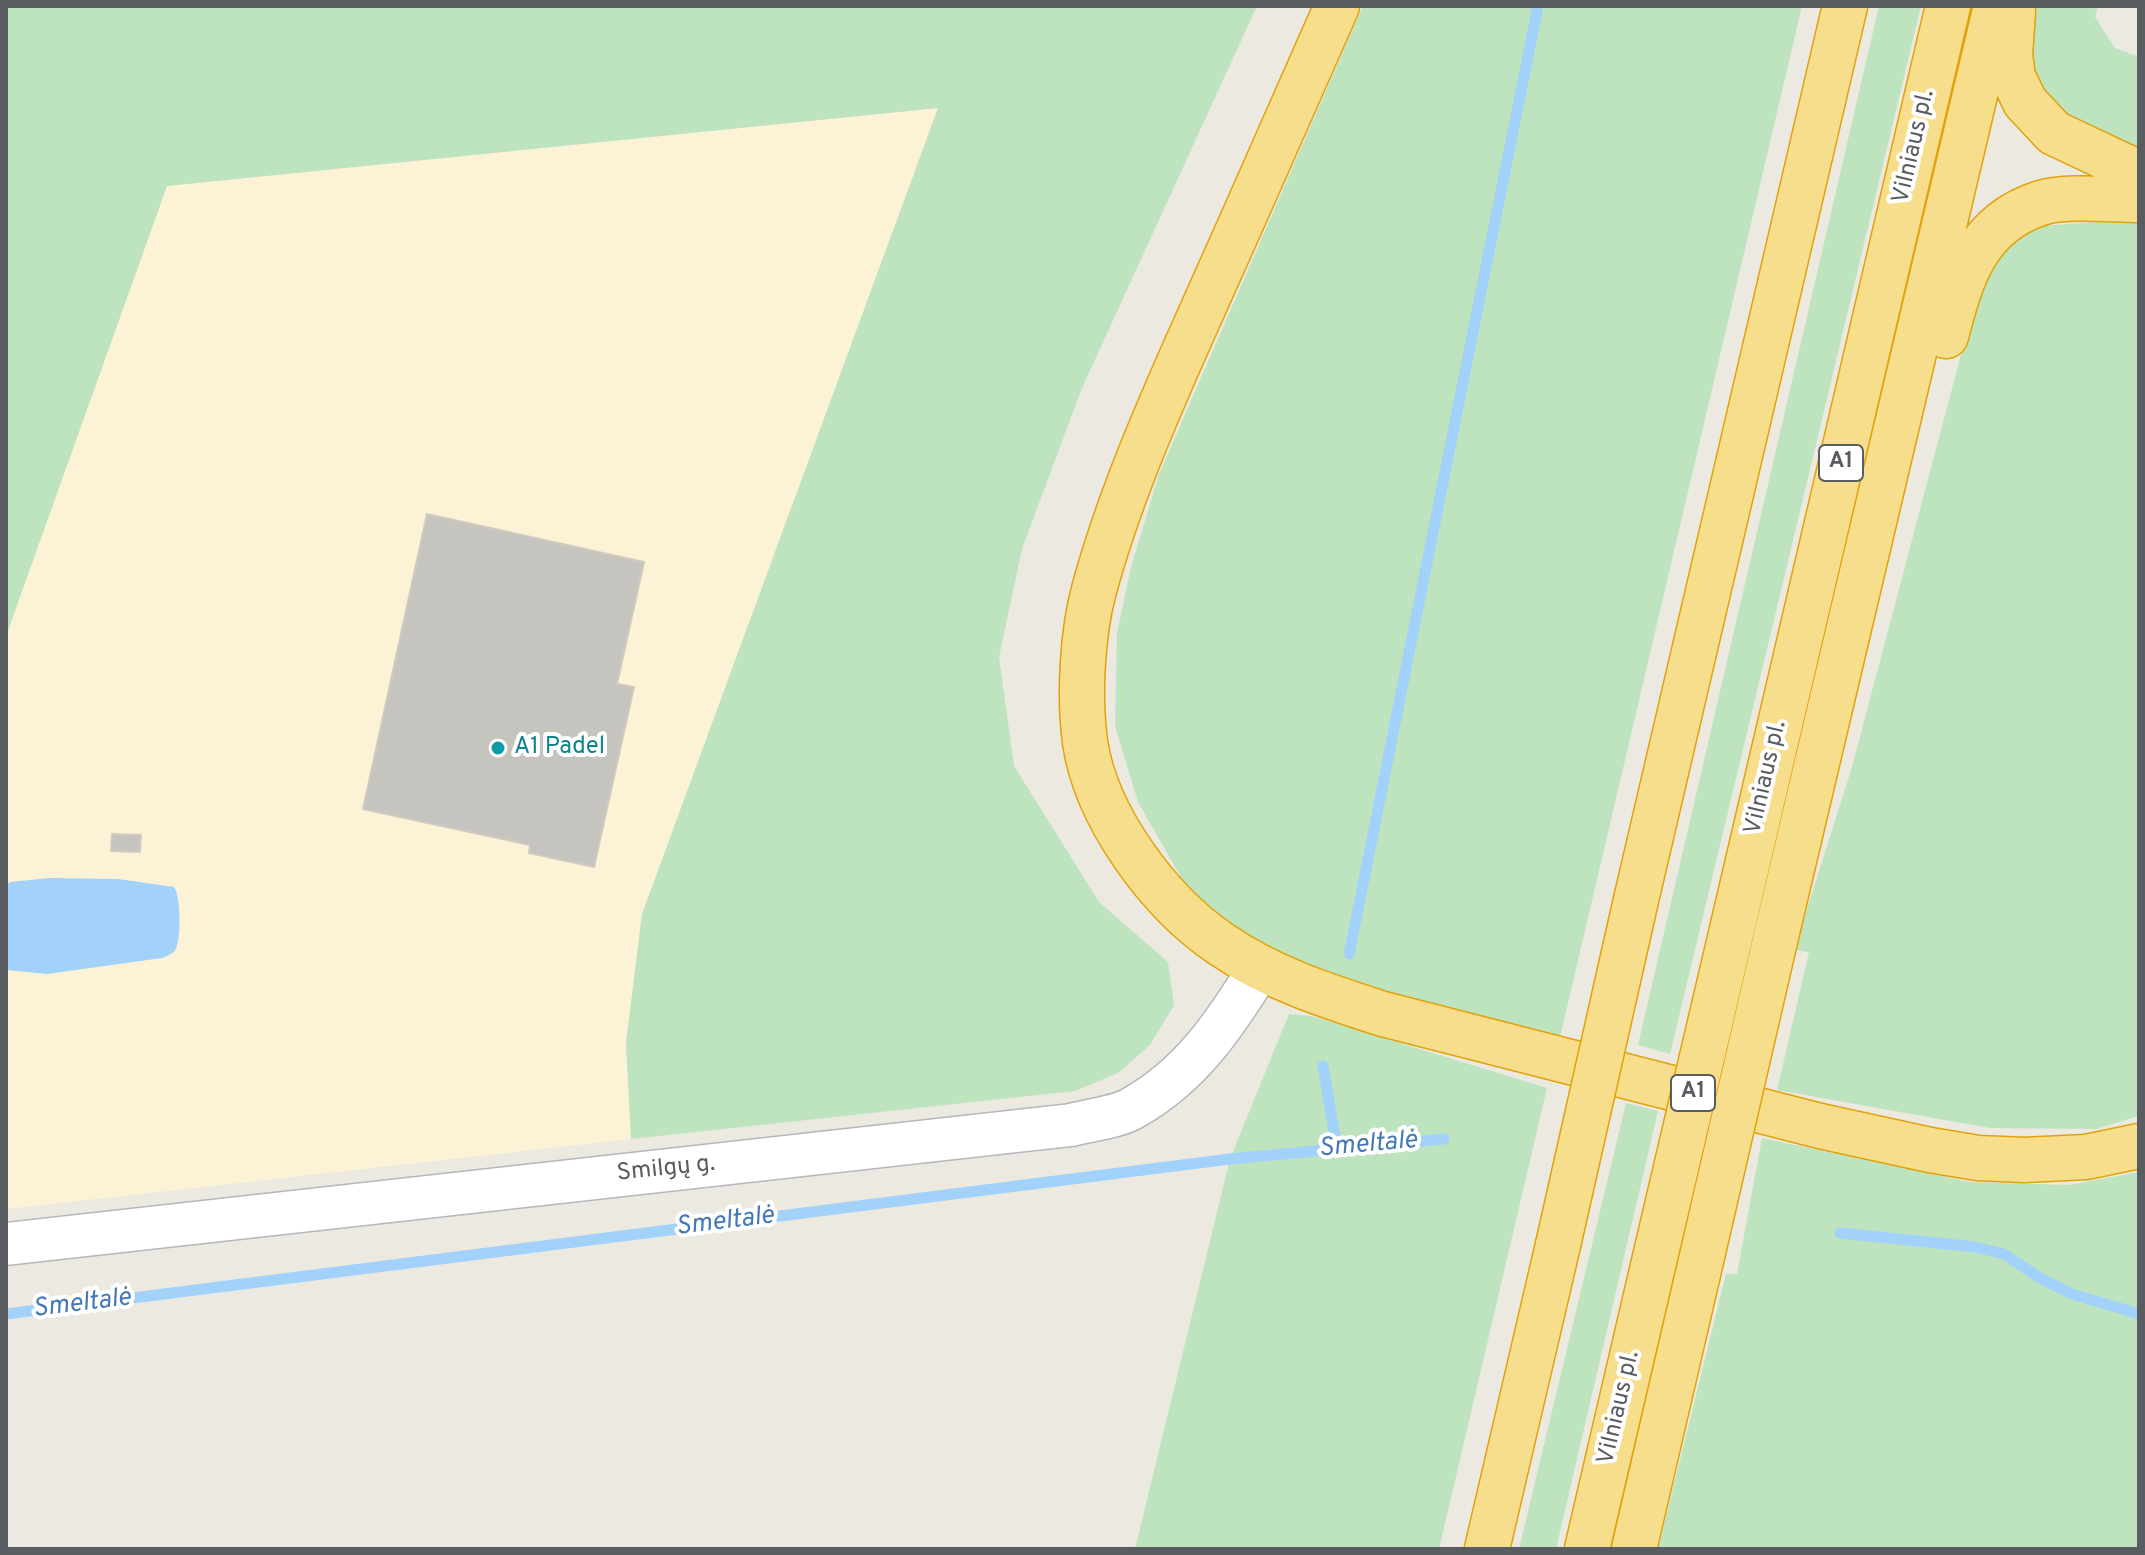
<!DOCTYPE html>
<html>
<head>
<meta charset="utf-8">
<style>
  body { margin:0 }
  #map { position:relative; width:2145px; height:1555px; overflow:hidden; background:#ece9e1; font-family:Overpass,sans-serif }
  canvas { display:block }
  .frame { position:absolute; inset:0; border:8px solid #595d61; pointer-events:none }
</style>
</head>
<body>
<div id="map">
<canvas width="2145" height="1555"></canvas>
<div class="frame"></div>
</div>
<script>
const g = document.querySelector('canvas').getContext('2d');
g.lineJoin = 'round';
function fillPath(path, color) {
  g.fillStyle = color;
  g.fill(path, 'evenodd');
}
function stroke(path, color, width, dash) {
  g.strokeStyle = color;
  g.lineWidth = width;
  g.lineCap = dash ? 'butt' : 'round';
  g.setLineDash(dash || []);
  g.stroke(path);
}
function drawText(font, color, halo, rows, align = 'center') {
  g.font = font + ' Overpass,sans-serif';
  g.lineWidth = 8;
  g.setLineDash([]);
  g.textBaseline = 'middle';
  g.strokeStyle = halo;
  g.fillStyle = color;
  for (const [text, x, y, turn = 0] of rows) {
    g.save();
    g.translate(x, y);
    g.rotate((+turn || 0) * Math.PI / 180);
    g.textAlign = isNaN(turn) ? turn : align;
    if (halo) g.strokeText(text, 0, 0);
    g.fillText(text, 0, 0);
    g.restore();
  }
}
fillPath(new Path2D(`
  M 939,108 L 642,914 L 626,1043 L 631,1139 L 6,1209 L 6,636 L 167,186 Z`), '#fcf3d6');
fillPath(new Path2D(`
  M 6,6 L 1257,6 L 1082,388 L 1022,549 L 999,657 L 1014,766 L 1099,902 L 1168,962 L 1174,1005 L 1150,1045 L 1118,1073 L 1075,1091 L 631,1139 L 626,1043 L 642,914 L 938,108 L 167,186 L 6,636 Z
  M 1363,6 L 1802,6 L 1560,1037 L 1370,987 L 1288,956 L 1232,925 L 1186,886 L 1138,802 L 1115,726 L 1117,633 L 1131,567 L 1159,474 Z
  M 1879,6 L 1921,6 L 1670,1054 L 1638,1045 Z
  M 2029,6 L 2098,6 L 2095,17 L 2115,48 L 2139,57 L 2139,150 L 2083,132 L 2047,101 L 2027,63 Z
  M 2122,220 L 2139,223 L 2139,1116 L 2096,1129 L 1990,1128 L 1777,1090 L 1809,952 L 1794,950 L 1852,767 L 1977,294 L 1998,249 L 2040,226 Z
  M 1289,1014 L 1312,1016 L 1547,1088 L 1439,1549 L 1135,1549 L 1230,1159 Z
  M 1626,1103 L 1658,1111 L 1556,1549 L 1519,1549 Z
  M 1762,1138 L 1970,1182 L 2069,1185 L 2139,1172 L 2139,1549 L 1658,1549 L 1726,1274 L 1737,1274 Z`), '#bee3bf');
fillPath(new Path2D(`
  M 50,878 L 118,879 L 174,887 C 181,895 182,944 174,952 C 173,953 163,958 162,958 L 47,974 L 6,970 L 6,886 L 10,882 Z`), '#a2d2fa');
stroke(new Path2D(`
  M 1349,954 L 1538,6
  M 1323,1066 L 1337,1149
  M 1840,1233 L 1975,1247 L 2004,1254 L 2043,1280 L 2072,1294 L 2139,1314
  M 6,1314 L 1230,1159 L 1444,1139`), '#a2d2fa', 11);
const building = new Path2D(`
  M 427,514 L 644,562 L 617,684 L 634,687 L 594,867 L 529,853 L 530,845 L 363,809 Z
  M 112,834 L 141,835 L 140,852 L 111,851 Z`);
fillPath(building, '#c6c4be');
stroke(building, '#d0cbc0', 2);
const minor = new Path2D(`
  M 6,1244 L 1071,1125 C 1089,1120 1114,1118 1131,1109 C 1191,1076 1225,1024 1260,968`);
const highway = new Path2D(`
  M 1337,6 C 1288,117 1239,229 1189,340 C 1153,421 1117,505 1094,590 C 1082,634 1079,697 1085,742 C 1096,817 1159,902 1221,944 C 1270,978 1327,996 1383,1014 L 1820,1126 L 1930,1150 L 1978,1158 L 2024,1160 L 2086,1157 L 2139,1146
  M 2013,12 L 2010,55 L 2013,77 L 2025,102 L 2054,133 L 2139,173
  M 1946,336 C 1961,277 1977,223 2041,203 C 2066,195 2111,200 2139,200
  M 1636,900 L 1845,6
  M 1734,921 L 1948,6
  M 1777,932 L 1996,6
  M 1487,1549 L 1558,1245
  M 1587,1549 L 1653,1266
  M 1634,1549 L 1697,1278`);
stroke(minor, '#b4b7bb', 45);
stroke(highway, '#e1a20b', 47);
stroke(minor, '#fff', 42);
stroke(highway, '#f7de8c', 44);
const highwayBridge = new Path2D(`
  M 1558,1245 L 1636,900
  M 1653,1266 L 1734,921
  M 1697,1278 L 1777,932`);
stroke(highwayBridge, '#e1a20b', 47, []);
stroke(highwayBridge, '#f7de8c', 44);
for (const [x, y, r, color] of [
  [498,748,8,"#0f9aa8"]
]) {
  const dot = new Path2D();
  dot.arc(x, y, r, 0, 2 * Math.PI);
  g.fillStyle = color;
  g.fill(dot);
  stroke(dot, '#fff', 3);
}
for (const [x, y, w] of [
  [1841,463,44],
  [1693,1093,44]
]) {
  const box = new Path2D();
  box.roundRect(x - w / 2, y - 18, w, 36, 6);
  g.fillStyle = '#fff';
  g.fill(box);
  stroke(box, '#595d61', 2);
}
drawText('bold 22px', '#595d61', null, [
  ["A1",1841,463],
  ["A1",1693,1093]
]);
drawText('24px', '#595d61', '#fff', [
  ["Vilniaus pl.",1915,147,-77],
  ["Vilniaus pl.",1767,778,-77],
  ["Smilgų g.",666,1170,-6],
  ["Vilniaus pl.",1620,1408,-77]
]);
drawText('24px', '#0d838f', '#fff', [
  ["A1 Padel",514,748]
], 'left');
drawText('italic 26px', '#4479b3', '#fff', [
  ["Smeltalė",1368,1146,-5],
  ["Smeltalė",725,1223,-7],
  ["Smeltalė",82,1305,-7]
]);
</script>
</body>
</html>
